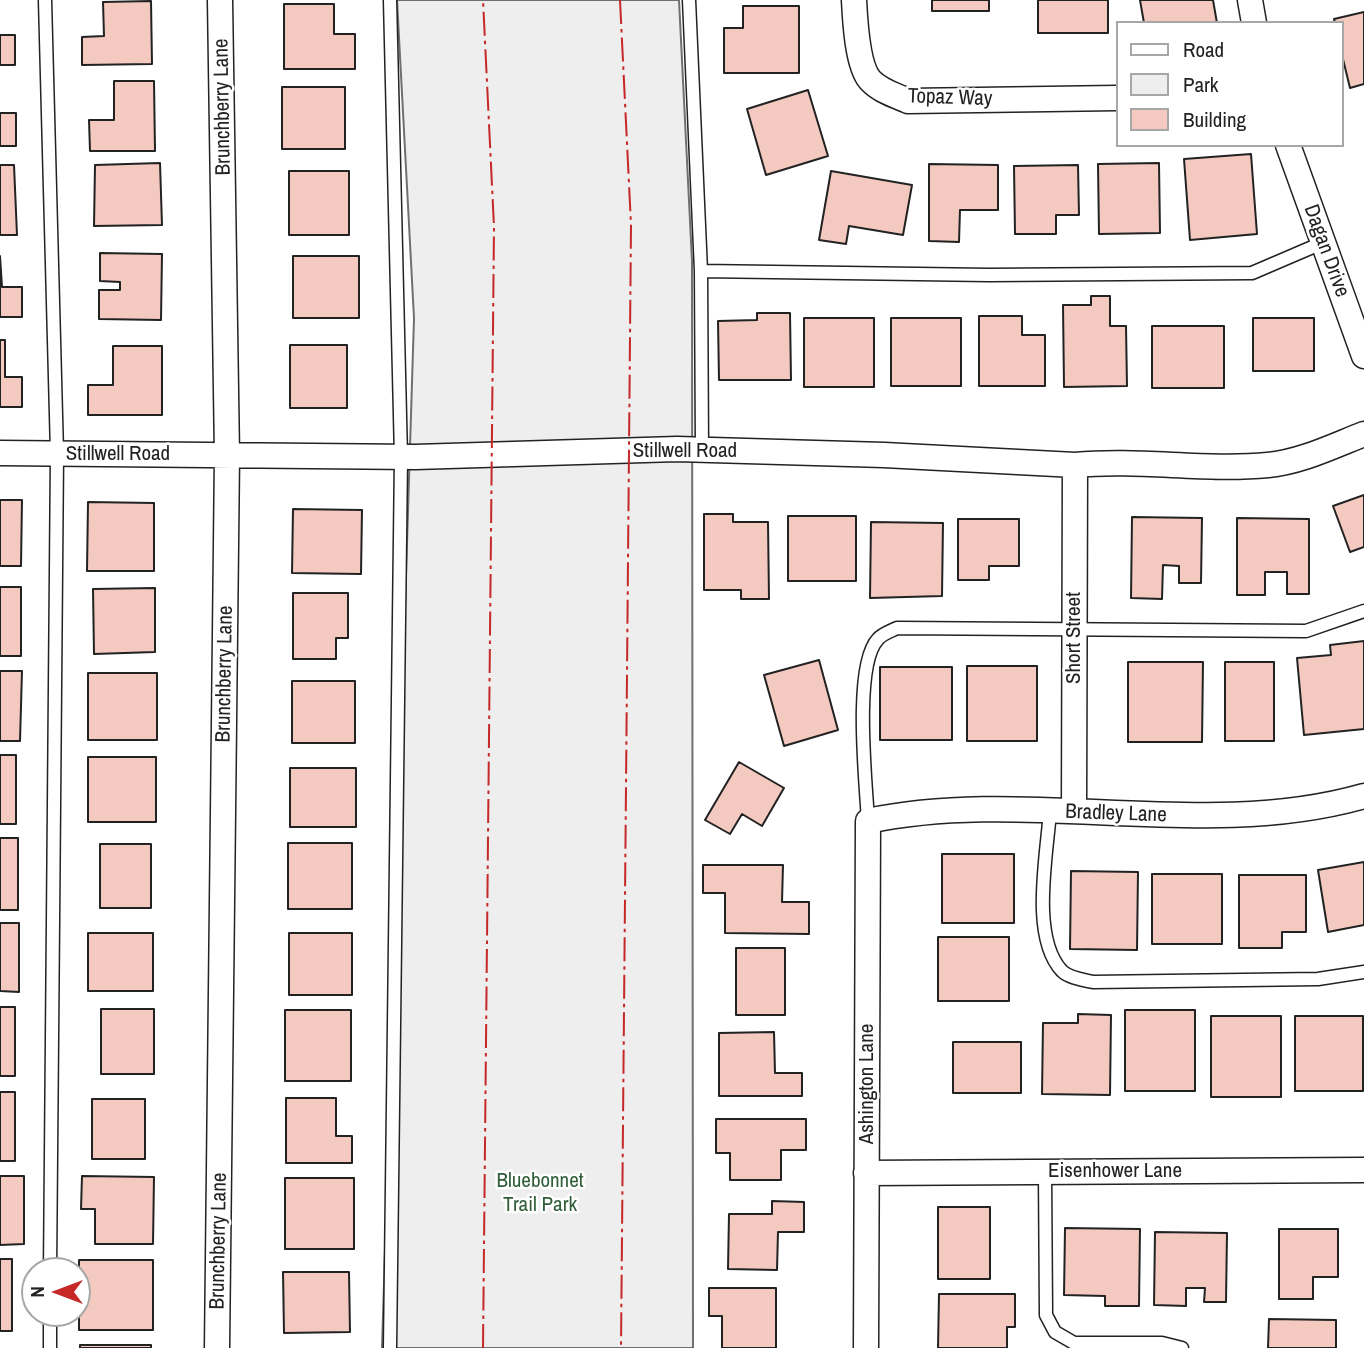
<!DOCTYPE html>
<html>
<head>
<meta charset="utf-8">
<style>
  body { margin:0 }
  #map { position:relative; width:1364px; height:1348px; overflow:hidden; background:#fff; font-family:"Archivo Narrow",sans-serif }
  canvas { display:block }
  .legend { position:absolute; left:1116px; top:21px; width:228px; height:126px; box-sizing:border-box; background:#fff; border:2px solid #a7a7a7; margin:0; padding:9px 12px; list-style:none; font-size:21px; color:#222 }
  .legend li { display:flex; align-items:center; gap:14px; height:35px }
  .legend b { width:35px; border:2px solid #a7a7a7 }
  .north { position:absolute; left:21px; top:1257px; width:70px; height:70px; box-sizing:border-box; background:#fff; border:2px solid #a7a7a7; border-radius:50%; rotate:270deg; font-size:19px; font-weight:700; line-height:28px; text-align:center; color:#222 }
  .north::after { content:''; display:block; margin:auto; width:24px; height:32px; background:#c62828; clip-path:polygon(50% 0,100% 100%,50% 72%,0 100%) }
</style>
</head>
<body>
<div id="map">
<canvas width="1364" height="1348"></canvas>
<ul class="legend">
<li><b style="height:9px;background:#fff"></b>Road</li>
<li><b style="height:19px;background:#eee"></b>Park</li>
<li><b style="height:19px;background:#f3c9c0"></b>Building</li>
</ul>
<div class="north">N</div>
</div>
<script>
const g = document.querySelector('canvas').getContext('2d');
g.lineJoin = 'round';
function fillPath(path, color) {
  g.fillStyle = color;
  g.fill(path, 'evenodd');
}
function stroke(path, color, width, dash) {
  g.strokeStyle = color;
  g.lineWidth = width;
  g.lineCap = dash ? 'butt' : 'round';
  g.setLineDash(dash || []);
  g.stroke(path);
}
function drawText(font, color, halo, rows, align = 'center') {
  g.font = font + ' "Archivo Narrow",sans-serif';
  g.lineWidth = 5;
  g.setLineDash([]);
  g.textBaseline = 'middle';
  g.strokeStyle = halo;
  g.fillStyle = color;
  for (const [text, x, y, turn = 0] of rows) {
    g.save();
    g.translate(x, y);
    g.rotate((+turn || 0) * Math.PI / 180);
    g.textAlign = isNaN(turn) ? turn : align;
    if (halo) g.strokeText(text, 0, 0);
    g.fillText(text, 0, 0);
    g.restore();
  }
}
const green = new Path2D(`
  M 397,0 L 679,0 L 692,261 L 693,1348 L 382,1348 L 414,318 Z`);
fillPath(green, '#eee');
stroke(green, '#6f6f6f', 2);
const building = new Path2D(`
  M 932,0 L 989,0 L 989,11 L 932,11 Z
  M 1038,0 L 1108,0 L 1108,33 L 1038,33 Z
  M 1140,0 L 1213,0 L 1217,23 L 1144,23 Z
  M 151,1 L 152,64 L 82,65 L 82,37 L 104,36 L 103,2 Z
  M 284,4 L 334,4 L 334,34 L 355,34 L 355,69 L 284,69 Z
  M 743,6 L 799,6 L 799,73 L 724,73 L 724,28 L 743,28 Z
  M 1364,12 L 1364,84 L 1350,88 L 1341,51 L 1341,23 L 1335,23 L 1334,19 Z
  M 0,35 L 15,35 L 15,65 L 0,65 Z
  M 114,81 L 154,81 L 155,151 L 90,151 L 89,120 L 114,120 Z
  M 282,87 L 345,87 L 345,149 L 282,149 Z
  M 808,90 L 828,156 L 766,175 L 747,109 Z
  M 0,113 L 16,113 L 16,146 L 0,146 Z
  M 1251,154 L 1257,234 L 1190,240 L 1184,159 Z
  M 160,163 L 162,225 L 94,226 L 95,165 Z
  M 1159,163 L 1160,233 L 1099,234 L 1098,164 Z
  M 929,164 L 998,165 L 998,210 L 960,210 L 959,242 L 929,241 Z
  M 0,165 L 14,165 L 17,235 L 0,235 Z
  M 1078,165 L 1079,215 L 1056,215 L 1056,234 L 1015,234 L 1014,166 Z
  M 289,171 L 349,171 L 349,235 L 289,235 Z
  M 831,171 L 912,185 L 903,235 L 849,226 L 846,244 L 819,240 Z
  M 100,253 L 162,254 L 161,320 L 99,319 L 99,290 L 120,290 L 120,282 L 100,281 Z
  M 0,256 L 2,287 L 22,287 L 22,317 L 0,317 Z
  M 293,256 L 359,256 L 359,318 L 293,318 Z
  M 1091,296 L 1110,296 L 1110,326 L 1126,326 L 1127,386 L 1064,387 L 1063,305 L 1091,305 Z
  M 757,313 L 790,313 L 791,380 L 719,380 L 718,321 L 757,320 Z
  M 979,316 L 1022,316 L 1022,335 L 1045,335 L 1045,386 L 979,386 Z
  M 804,318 L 874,318 L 874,387 L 804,387 Z
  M 891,318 L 961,318 L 961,386 L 891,386 Z
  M 1253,318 L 1314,318 L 1314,371 L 1253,371 Z
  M 1152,326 L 1224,326 L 1224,388 L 1152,388 Z
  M 0,340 L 5,340 L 5,377 L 22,377 L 22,407 L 0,407 Z
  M 290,345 L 347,345 L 347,408 L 290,408 Z
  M 113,346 L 162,346 L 162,415 L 88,415 L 88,385 L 113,385 Z
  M 1364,495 L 1364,547 L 1350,552 L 1333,506 Z
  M 0,500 L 22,500 L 21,566 L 0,566 Z
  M 88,502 L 154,503 L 154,571 L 87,571 Z
  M 293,509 L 362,510 L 361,574 L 292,573 Z
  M 704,514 L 733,514 L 733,522 L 768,522 L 769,599 L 741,599 L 741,590 L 704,590 Z
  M 788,516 L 856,516 L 856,581 L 788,581 Z
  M 1132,517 L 1202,518 L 1201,583 L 1179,583 L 1179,566 L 1163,565 L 1162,599 L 1131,598 Z
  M 1237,518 L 1309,519 L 1309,594 L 1287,594 L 1287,572 L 1265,572 L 1265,595 L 1237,595 Z
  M 958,519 L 1019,519 L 1019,566 L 989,566 L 989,580 L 958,580 Z
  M 871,522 L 943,523 L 942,596 L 870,598 Z
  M 0,587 L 21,587 L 21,656 L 0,656 Z
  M 155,588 L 155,652 L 94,654 L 93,589 Z
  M 293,593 L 348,593 L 348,638 L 336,638 L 336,659 L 293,659 Z
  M 1364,641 L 1364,729 L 1304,735 L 1297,658 L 1331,655 L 1330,645 Z
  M 819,660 L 838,730 L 784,746 L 764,675 Z
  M 1128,662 L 1203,662 L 1202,742 L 1128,742 Z
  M 1225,662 L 1274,662 L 1274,741 L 1225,741 Z
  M 967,666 L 1037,666 L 1037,741 L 967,741 Z
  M 880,667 L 952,667 L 952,740 L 880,740 Z
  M 0,671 L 22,671 L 20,741 L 0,741 Z
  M 88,673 L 157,673 L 157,740 L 88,740 Z
  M 292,681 L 355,681 L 355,743 L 292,743 Z
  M 0,755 L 16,755 L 16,824 L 0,824 Z
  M 88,757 L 156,757 L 156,822 L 88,822 Z
  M 739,762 L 784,788 L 762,826 L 742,814 L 730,834 L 705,820 Z
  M 290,768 L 356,768 L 356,827 L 290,827 Z
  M 0,838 L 18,838 L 18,910 L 0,910 Z
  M 288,843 L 352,843 L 352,909 L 288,909 Z
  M 100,844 L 151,844 L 151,908 L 100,908 Z
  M 942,854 L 1014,854 L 1014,923 L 942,923 Z
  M 1364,862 L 1364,925 L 1328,932 L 1318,870 Z
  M 703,865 L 783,865 L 782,902 L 809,902 L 809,934 L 725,933 L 725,893 L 703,893 Z
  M 1071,871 L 1138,872 L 1137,950 L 1070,949 Z
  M 1152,874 L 1222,874 L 1222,944 L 1152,944 Z
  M 1239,875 L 1306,875 L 1306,932 L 1282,932 L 1282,948 L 1239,948 Z
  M 0,923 L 19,923 L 19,992 L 0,991 Z
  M 88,933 L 153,933 L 153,991 L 88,991 Z
  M 289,933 L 352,933 L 352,995 L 289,995 Z
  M 938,937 L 1009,937 L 1009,1001 L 938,1001 Z
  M 736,948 L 785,948 L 785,1015 L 736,1015 Z
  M 0,1007 L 15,1007 L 15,1076 L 0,1076 Z
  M 101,1009 L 154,1009 L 154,1074 L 101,1074 Z
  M 285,1010 L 351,1010 L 351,1081 L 285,1081 Z
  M 1125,1010 L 1195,1010 L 1195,1091 L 1125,1091 Z
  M 1078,1014 L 1111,1015 L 1110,1095 L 1042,1094 L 1043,1023 L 1078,1023 Z
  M 1211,1016 L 1281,1016 L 1281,1097 L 1211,1097 Z
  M 1295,1016 L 1363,1016 L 1363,1091 L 1295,1091 Z
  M 774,1032 L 775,1073 L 802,1073 L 802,1096 L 719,1096 L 719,1033 Z
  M 953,1042 L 1021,1042 L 1021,1093 L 953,1093 Z
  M 0,1092 L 15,1092 L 15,1161 L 0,1161 Z
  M 286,1098 L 336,1098 L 336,1136 L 352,1136 L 352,1163 L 286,1163 Z
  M 92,1099 L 145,1099 L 145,1159 L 92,1159 Z
  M 716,1119 L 806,1119 L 806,1150 L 781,1150 L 781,1180 L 730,1180 L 730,1153 L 716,1153 Z
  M 0,1176 L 24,1176 L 24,1244 L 0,1245 Z
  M 82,1176 L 154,1177 L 153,1244 L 95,1244 L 95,1209 L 81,1209 Z
  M 285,1178 L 354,1178 L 354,1249 L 285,1249 Z
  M 772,1201 L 804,1202 L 804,1232 L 778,1232 L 777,1270 L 728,1269 L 729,1214 L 772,1214 Z
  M 938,1207 L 990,1207 L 990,1279 L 938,1279 Z
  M 1065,1228 L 1140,1229 L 1139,1306 L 1105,1306 L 1105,1296 L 1064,1295 Z
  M 1279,1229 L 1338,1229 L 1338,1277 L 1313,1277 L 1313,1299 L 1279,1299 Z
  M 1155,1232 L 1227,1233 L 1226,1302 L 1204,1302 L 1205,1288 L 1186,1288 L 1186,1306 L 1154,1305 Z
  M 0,1259 L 12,1259 L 12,1331 L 0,1331 Z
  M 79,1260 L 153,1260 L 153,1330 L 79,1330 Z
  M 283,1272 L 349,1272 L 350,1332 L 284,1333 Z
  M 709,1288 L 776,1288 L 776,1348 L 722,1348 L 722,1316 L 709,1316 Z
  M 939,1294 L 1015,1294 L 1015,1327 L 1007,1327 L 1007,1348 L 938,1348 Z
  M 1269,1319 L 1336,1320 L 1336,1348 L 1268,1348 Z
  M 80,1345 L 151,1345 L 151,1348 L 80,1348 Z`);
fillPath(building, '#f3c9c0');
stroke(building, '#222', 2);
const service = new Path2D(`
  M 45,0 L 57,453 L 50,1271
  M 689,0 L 701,271 L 989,275 L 1252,273 L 1322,243
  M 701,271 L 702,450
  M 1050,811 C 1047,855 1030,937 1062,971 C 1069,978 1084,980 1093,982 L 1318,979 L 1364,972
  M 868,821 C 866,783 853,665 878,639 C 882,634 891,631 897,628 L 1306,631 L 1364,611
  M 1045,1172 L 1046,1315 L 1055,1332 L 1074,1343 L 1162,1343 L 1182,1348
  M 50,1348 L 50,1313
  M 390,1348 L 401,457 L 390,0`);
const minor = new Path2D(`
  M 854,0 C 855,19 857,65 870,80 C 880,91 895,95 908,101 L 1117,98
  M 1250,0 L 1254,23
  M 1288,145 L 1364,356
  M 0,453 L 415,457 L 677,449 L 884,455 L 1075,465 C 1139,459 1205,471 1268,465 C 1301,462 1333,446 1364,434
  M 1074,811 L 1075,465
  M 866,1173 L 1364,1170
  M 217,1348 L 227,455 L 220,0
  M 866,1348 L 868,821 C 1028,787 1203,842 1364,796`);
stroke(service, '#222', 15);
stroke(minor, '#222', 27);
stroke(service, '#fff', 12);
stroke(minor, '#fff', 24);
stroke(new Path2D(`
  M 620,0 L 631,225 L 621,1348
  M 483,1348 L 494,227 L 483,0`), '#c62828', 2, [24, 5, 3.5, 5]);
drawText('21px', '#222', '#fff', [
  ["Topaz Way",950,98,2],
  ["Brunchberry Lane",223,107,-91],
  ["Dagan Drive",1326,251,70],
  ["Stillwell Road",685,451],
  ["Stillwell Road",118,454],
  ["Short Street",1074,638,-90],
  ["Brunchberry Lane",225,674,-89],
  ["Bradley Lane",1116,814,2],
  ["Ashington Lane",867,1084,-90],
  ["Eisenhower Lane",1115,1171],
  ["Brunchberry Lane",219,1241,-89]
]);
drawText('21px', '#2f5e38', '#fff', [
  ["Bluebonnet",540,1181],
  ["Trail Park",540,1205]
]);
</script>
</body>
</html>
